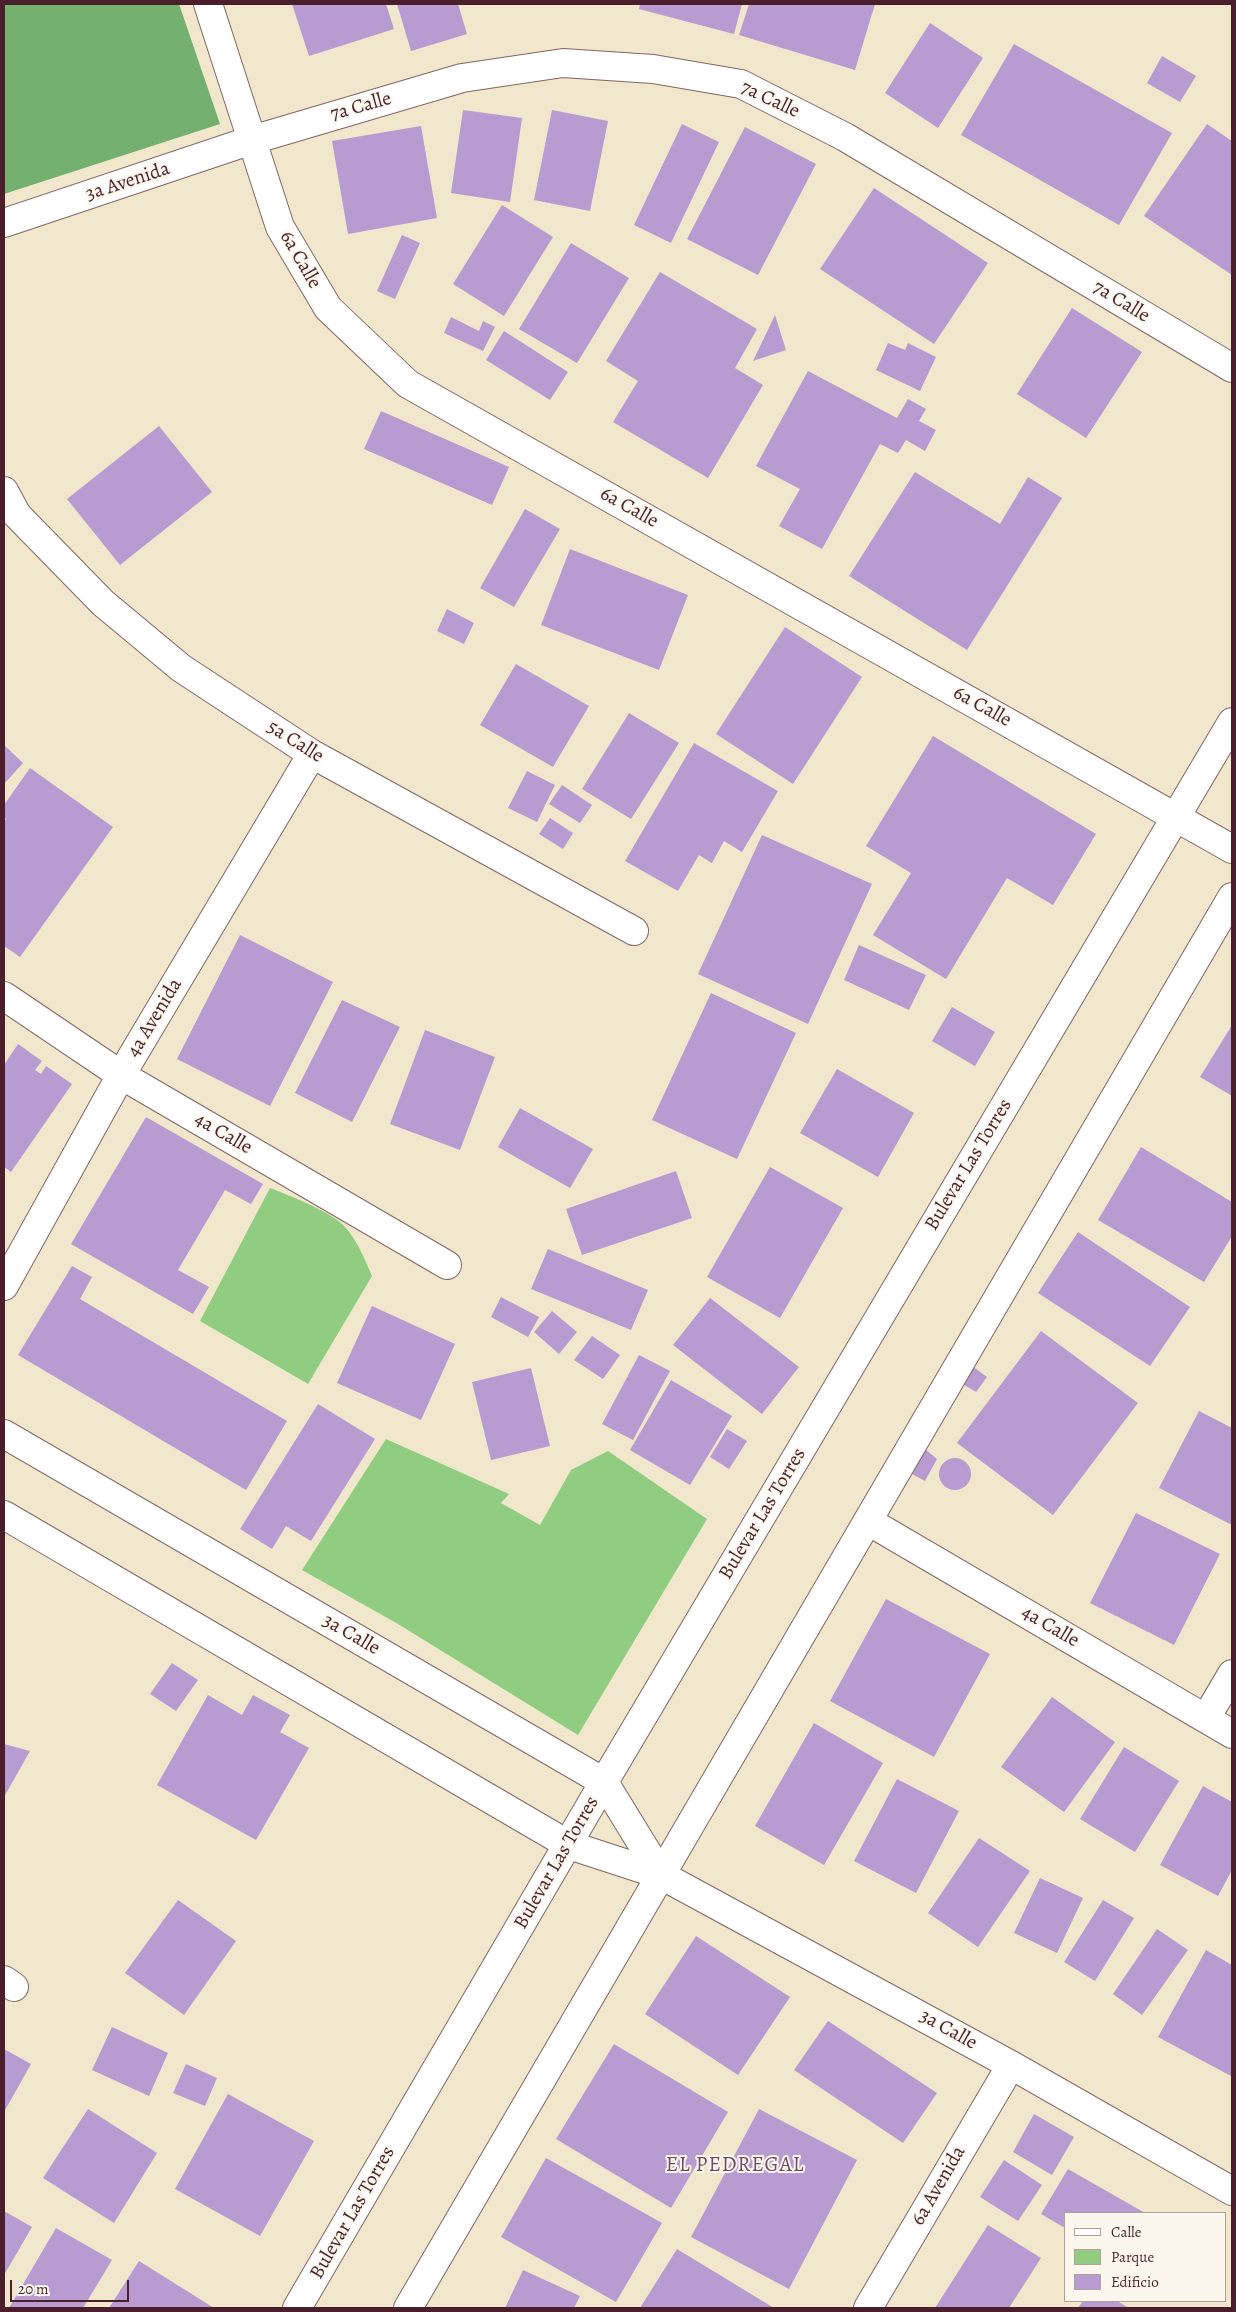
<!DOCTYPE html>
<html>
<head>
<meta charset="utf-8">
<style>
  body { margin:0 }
  #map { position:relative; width:1236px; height:2312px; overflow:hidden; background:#f1e7cc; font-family:Alegreya,serif }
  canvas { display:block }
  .frame { position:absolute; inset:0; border:5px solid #4a1f2b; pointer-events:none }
  .legend { position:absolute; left:1064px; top:2212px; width:162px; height:90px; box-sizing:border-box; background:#fbf7ec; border:1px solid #b4a19f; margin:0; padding:6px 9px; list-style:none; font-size:15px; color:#4a1f2b }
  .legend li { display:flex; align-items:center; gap:10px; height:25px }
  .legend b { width:25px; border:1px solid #b4a19f }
  .scale { position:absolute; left:10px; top:2280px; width:119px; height:22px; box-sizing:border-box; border:2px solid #4a1f2b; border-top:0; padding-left:6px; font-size:15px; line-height:18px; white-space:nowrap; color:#4a1f2b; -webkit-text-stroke:4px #fbf7ec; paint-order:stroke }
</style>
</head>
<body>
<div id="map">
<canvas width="1236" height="2312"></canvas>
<div class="frame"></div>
<ul class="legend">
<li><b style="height:6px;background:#fff"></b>Calle</li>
<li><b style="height:14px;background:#91cd81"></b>Parque</li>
<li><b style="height:14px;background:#b79bd1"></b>Edificio</li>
</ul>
<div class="scale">20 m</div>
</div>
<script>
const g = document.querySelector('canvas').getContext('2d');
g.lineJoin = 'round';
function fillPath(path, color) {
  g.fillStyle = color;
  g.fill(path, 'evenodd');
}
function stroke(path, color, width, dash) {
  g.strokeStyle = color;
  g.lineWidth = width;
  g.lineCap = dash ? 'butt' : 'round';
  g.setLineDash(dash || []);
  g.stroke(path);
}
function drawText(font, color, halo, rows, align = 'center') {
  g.font = font + ' Alegreya,serif';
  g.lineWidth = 4;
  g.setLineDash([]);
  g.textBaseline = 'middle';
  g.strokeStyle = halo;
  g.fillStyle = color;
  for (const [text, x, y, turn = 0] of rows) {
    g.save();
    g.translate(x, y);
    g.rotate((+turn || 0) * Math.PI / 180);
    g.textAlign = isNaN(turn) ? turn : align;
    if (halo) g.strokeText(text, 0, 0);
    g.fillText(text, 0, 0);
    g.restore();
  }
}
fillPath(new Path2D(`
  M 270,1188 C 290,1196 333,1212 346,1228 C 358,1242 365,1260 372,1276 L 308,1384 L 200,1321 Z
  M 386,1439 L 509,1494 L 501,1503 L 540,1525 L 571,1470 L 608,1451 L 707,1519 L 578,1735 L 398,1624 L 302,1570 Z`), '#91cd81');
fillPath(new Path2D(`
  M 4,4 L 179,4 L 220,124 L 4,194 Z`), '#74b06f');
fillPath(new Path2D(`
  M 292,4 L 386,4 L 394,29 L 309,56 Z
  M 397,4 L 458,4 L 467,34 L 411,51 Z
  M 640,4 L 742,4 L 734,34 L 639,9 Z
  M 749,4 L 875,4 L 855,70 L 739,35 Z
  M 930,23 L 983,58 L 938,128 L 885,93 Z
  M 1014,44 L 1172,133 L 1119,225 L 961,135 Z
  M 1162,56 L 1196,76 L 1180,102 L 1147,83 Z
  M 463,110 L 522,118 L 510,202 L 451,193 Z
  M 552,110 L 608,121 L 590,211 L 534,200 Z
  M 682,124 L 719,142 L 671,243 L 634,225 Z
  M 1207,124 L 1232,141 L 1232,275 L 1144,216 Z
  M 421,126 L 437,218 L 348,234 L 332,141 Z
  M 745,127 L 816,164 L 758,275 L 687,239 Z
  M 874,188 L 988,263 L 934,344 L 820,269 Z
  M 502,205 L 553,237 L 504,316 L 453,284 Z
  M 402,235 L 420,243 L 395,299 L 377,291 Z
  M 571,243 L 629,278 L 577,363 L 519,329 Z
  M 660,272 L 757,329 L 735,368 L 763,385 L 708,478 L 613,422 L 638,381 L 606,361 Z
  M 1072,308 L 1142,352 L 1086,438 L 1017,394 Z
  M 775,315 L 786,350 L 753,361 Z
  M 451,317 L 479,331 L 483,321 L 495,327 L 483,351 L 444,333 Z
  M 504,331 L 568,372 L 550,400 L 486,360 Z
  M 888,343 L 905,350 L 908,343 L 936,357 L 920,391 L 876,370 Z
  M 808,371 L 897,418 L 908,399 L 926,409 L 919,421 L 936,430 L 925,451 L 906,440 L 898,453 L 880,444 L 822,549 L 779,526 L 800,489 L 756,466 Z
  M 381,411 L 509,467 L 492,505 L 364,449 Z
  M 159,426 L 212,492 L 120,565 L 67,499 Z
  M 915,472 L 1000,524 L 1028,477 L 1062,498 L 967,650 L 849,576 Z
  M 525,509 L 560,529 L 514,607 L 480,588 Z
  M 570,549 L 688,595 L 659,670 L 541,625 Z
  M 447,609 L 474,623 L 464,644 L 437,631 Z
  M 785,627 L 862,677 L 793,784 L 716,734 Z
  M 516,664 L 589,706 L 553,767 L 480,725 Z
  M 629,713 L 679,743 L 631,819 L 582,789 Z
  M 933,736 L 1096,834 L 1053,905 L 1007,878 L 946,979 L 873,935 L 911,873 L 866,846 Z
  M 694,743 L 778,791 L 742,852 L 724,841 L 712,863 L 699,855 L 678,891 L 625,861 Z
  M 4,745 L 23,763 L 4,784 Z
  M 30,768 L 113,827 L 20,957 L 4,946 L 4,822 L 6,819 L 4,817 L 4,805 Z
  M 527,771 L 555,785 L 537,822 L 508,808 Z
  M 562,785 L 592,805 L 580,823 L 549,804 Z
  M 550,818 L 573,833 L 563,849 L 539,834 Z
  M 762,835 L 872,884 L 808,1024 L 698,974 Z
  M 240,935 L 333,982 L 270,1106 L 177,1059 Z
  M 859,945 L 926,975 L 909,1010 L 844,980 Z
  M 711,993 L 796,1033 L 737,1159 L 652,1120 Z
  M 342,1000 L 400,1027 L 352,1122 L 295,1093 Z
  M 952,1007 L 995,1032 L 975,1066 L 932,1041 Z
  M 1232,1025 L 1232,1096 L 1200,1077 Z
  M 425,1030 L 495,1057 L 460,1150 L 390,1124 Z
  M 18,1044 L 42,1061 L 35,1070 L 41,1074 L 46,1066 L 72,1084 L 11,1172 L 4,1167 L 4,1065 Z
  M 837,1069 L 914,1113 L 878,1177 L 800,1133 Z
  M 520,1108 L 593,1149 L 570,1188 L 498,1147 Z
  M 146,1117 L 263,1184 L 251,1204 L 225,1190 L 178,1270 L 209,1287 L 193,1314 L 71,1244 Z
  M 1141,1147 L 1232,1202 L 1232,1236 L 1204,1282 L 1098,1220 Z
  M 770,1167 L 843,1208 L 780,1318 L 707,1277 Z
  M 676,1171 L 692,1218 L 582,1255 L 566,1209 Z
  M 1078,1232 L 1190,1307 L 1150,1366 L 1038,1293 Z
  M 548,1249 L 648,1290 L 631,1330 L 531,1289 Z
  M 72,1266 L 92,1277 L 80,1299 L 287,1421 L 246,1490 L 18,1355 Z
  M 501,1297 L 539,1317 L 528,1337 L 491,1317 Z
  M 710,1298 L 799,1367 L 762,1414 L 673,1345 Z
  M 372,1306 L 455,1344 L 421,1420 L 337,1383 Z
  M 552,1311 L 577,1332 L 559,1354 L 534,1332 Z
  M 1041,1331 L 1138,1403 L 1053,1515 L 957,1443 Z
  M 592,1336 L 620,1355 L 603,1379 L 574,1360 Z
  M 639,1355 L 670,1371 L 633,1440 L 602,1424 Z
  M 972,1366 L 987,1377 L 976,1392 L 961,1383 Z
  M 531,1368 L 550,1446 L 491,1460 L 472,1382 Z
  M 671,1380 L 732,1416 L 690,1485 L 630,1450 Z
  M 318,1404 L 375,1439 L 311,1541 L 286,1526 L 272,1549 L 240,1529 Z
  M 1199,1411 L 1232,1428 L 1232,1525 L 1159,1488 Z
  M 727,1429 L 747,1441 L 729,1469 L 710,1457 Z
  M 925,1449 L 937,1459 L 925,1481 L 912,1474 Z
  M939 1474a16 16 0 1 1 32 0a16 16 0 1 1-32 0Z
  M 1136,1513 L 1220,1554 L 1174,1645 L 1090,1603 Z
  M 886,1599 L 990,1654 L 934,1757 L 830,1701 Z
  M 172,1663 L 198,1680 L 176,1711 L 150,1694 Z
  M 208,1695 L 242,1715 L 253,1695 L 290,1715 L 280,1732 L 309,1748 L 256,1840 L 157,1785 Z
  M 1052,1697 L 1115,1742 L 1064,1812 L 1001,1767 Z
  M 814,1723 L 883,1763 L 824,1865 L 755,1826 Z
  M 4,1744 L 30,1751 L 4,1797 Z
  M 1124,1747 L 1179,1781 L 1135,1852 L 1080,1819 Z
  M 897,1779 L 959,1811 L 916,1893 L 854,1861 Z
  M 1203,1786 L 1232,1802 L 1232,1870 L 1218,1896 L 1160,1865 Z
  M 979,1838 L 1030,1871 L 978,1947 L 928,1913 Z
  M 1040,1878 L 1083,1898 L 1057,1953 L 1014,1933 Z
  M 178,1900 L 236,1941 L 184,2015 L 125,1973 Z
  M 1103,1900 L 1134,1918 L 1095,1981 L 1064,1962 Z
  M 1157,1929 L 1188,1950 L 1142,2015 L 1113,1994 Z
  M 696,1936 L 790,1997 L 738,2075 L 645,2014 Z
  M 1206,1950 L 1232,1965 L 1231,2076 L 1158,2037 Z
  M 828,2021 L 937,2093 L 903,2143 L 794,2070 Z
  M 112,2027 L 168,2053 L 149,2096 L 92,2070 Z
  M 614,2044 L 728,2112 L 671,2208 L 556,2139 Z
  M 4,2049 L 31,2064 L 4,2112 Z
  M 186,2064 L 217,2078 L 205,2106 L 173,2093 Z
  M 228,2094 L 314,2141 L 260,2236 L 175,2189 Z
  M 88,2109 L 157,2153 L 114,2223 L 43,2178 Z
  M 759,2109 L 857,2160 L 789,2289 L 691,2237 Z
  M 1034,2114 L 1074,2137 L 1052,2175 L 1013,2152 Z
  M 546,2158 L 662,2223 L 616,2302 L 501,2237 Z
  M 1004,2160 L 1042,2185 L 1018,2221 L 980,2197 Z
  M 1068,2169 L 1145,2213 L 1065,2213 L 1065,2228 L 1041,2214 Z
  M 4,2211 L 32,2227 L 4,2275 Z
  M 988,2225 L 1041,2258 L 1009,2308 L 935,2308 Z
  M 56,2228 L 112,2260 L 83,2308 L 9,2308 Z
  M 677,2249 L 774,2308 L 640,2308 Z
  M 139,2261 L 214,2308 L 109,2308 Z
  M 523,2270 L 580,2296 L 574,2308 L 505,2308 Z
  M 1083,2301 L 1117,2301 L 1129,2308 L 1078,2308 Z`), '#b79bd1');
const minor = new Path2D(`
  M 208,4 L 280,227 L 328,308 L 408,384 L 1232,849
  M 4,223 L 252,140 L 462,78 L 563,63 L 653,69 L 741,84 L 845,137 L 1232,368
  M 4,491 L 17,515 L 103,603 L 181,668 L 312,754 L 634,931
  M 4,996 L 121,1075 L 447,1265
  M 4,1286 L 121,1075 L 312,754
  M 4,1434 L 604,1782 L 661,1875
  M 4,1515 L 569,1845 L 661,1875 L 1011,2065 L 1232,2191
  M 868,1521 L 1232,1734
  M 1206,1718 L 1232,1674
  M 4,1980 L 14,1987
  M 297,2308 L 604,1782 L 1232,722
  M 408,2308 L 1232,897
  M 868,2308 L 1011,2065`);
stroke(minor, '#846563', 30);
stroke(minor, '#fff', 28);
drawText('20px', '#4a1f2b', '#fbf7ec', [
  ["7a Calle",770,100,25],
  ["7a Calle",361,107,-16],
  ["3a Avenida",128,182,-18],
  ["6a Calle",300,260,60],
  ["7a Calle",1121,302,31],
  ["6a Calle",629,508,29],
  ["6a Calle",982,707,29],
  ["5a Calle",295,742,32],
  ["4a Avenida",155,1018,-59],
  ["4a Calle",223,1134,30],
  ["Bulevar Las Torres",969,1165,-59],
  ["Bulevar Las Torres",763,1514,-59],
  ["4a Calle",1050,1627,30],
  ["3a Calle",351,1635,30],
  ["Bulevar Las Torres",557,1863,-60],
  ["3a Calle",948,2030,29],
  ["6a Avenida",939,2186,-60],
  ["Bulevar Las Torres",353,2213,-60]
]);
g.letterSpacing = '1px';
drawText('21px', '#704a65', '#fbf7ec', [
  ["EL PEDREGAL",735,2166]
]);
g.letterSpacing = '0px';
</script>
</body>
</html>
